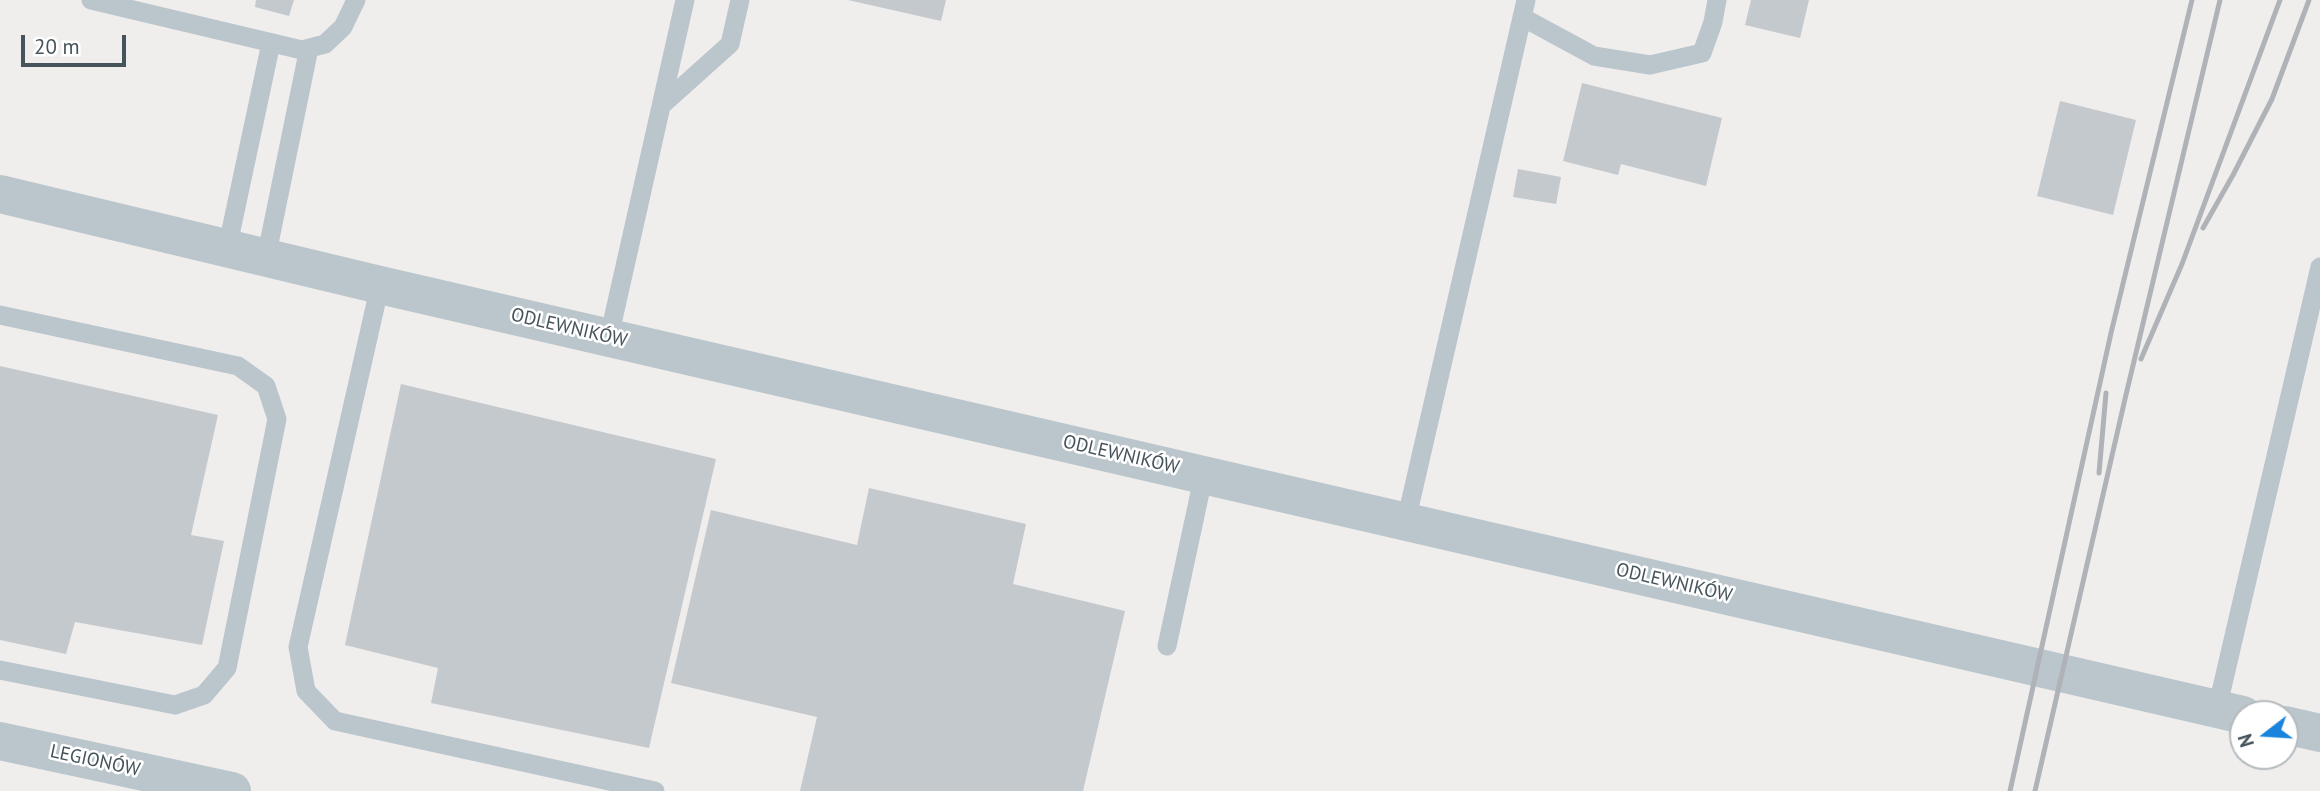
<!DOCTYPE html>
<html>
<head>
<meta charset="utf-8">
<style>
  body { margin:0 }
  #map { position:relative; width:2320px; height:791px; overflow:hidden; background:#f0eded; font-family:"PT Sans",sans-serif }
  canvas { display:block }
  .north { position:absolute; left:2229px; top:700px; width:70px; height:70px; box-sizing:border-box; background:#fff; border:2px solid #b5babd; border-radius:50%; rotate:253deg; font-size:19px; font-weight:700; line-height:28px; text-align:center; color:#45535a }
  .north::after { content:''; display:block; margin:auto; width:24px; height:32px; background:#1a84dd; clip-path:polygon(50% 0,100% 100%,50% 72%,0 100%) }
  .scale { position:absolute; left:21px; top:35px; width:105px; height:32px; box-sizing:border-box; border:4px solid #45535a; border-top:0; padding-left:9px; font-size:21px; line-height:24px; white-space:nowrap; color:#45535a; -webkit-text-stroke:5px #fff; paint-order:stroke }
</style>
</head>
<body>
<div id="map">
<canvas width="2320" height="791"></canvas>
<div class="north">N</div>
<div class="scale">20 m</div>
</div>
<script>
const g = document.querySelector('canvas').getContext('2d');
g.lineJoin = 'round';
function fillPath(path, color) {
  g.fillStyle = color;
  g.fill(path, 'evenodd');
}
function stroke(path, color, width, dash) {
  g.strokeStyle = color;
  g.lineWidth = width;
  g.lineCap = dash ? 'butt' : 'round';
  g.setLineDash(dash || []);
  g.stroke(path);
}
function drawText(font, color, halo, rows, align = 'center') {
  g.font = font + ' "PT Sans",sans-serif';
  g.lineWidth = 5;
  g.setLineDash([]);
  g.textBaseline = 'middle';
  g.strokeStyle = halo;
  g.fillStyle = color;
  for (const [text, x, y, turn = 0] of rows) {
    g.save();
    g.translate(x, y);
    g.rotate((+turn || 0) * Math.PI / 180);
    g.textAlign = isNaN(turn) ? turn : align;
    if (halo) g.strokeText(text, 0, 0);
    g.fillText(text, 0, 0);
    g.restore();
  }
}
fillPath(new Path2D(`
  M 256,0 L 294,0 L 289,16 L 255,7 Z
  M 848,0 L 946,0 L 941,21 Z
  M 1751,0 L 1809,0 L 1800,38 L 1745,25 Z
  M 1582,83 L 1722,118 L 1706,186 L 1621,164 L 1618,175 L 1563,161 Z
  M 2060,101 L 2136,120 L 2113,215 L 2037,196 Z
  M 1518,169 L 1561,177 L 1556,204 L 1513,197 Z
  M 0,366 L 218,415 L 191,535 L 224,541 L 202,645 L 75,622 L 66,654 L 0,640 Z
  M 401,384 L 716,459 L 649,748 L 431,703 L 438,668 L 345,645 Z
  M 869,488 L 1026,524 L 1013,584 L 1125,611 L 1083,791 L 800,791 L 817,717 L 671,683 L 711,510 L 857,545 Z`), '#c4c9cd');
stroke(new Path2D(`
  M 91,0 L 302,50 L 325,44 L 343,27 L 356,0
  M 1522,17 L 1594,56 L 1650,65 L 1702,53 L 1713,22 L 1717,0
  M 662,105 L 730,44 L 740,0
  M 227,249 L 271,43
  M 266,258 L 309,48
  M 380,285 L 298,647 L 306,691 L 335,721 L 655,791
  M 0,315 L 238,366 L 266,386 L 277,419 L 227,668 L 204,695 L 175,705 L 0,670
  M 609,337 L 685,0
  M 1406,521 L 1526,0
  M 1167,646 L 1204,474
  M 2217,709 L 2320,267`), '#bbc6cc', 19);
stroke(new Path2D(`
  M 0,194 L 380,285 L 2243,715
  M 2285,725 L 2320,733
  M 0,741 L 232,791`), '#bbc6cc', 38);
stroke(new Path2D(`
  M 2203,228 L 2233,175 L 2272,99 L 2309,0
  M 2141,359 L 2182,264 L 2280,0
  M 2099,473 L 2106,393
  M 2010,791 L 2111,333 L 2192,0
  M 2035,791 L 2125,399 L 2220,0`), '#afb3b8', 5);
drawText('19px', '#45535a', '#fff', [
  ["ODLEWNIKÓW",569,328,13],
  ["ODLEWNIKÓW",1121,455,13],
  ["ODLEWNIKÓW",1674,583,13],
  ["LEGIONÓW",95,761,12]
]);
</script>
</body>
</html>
